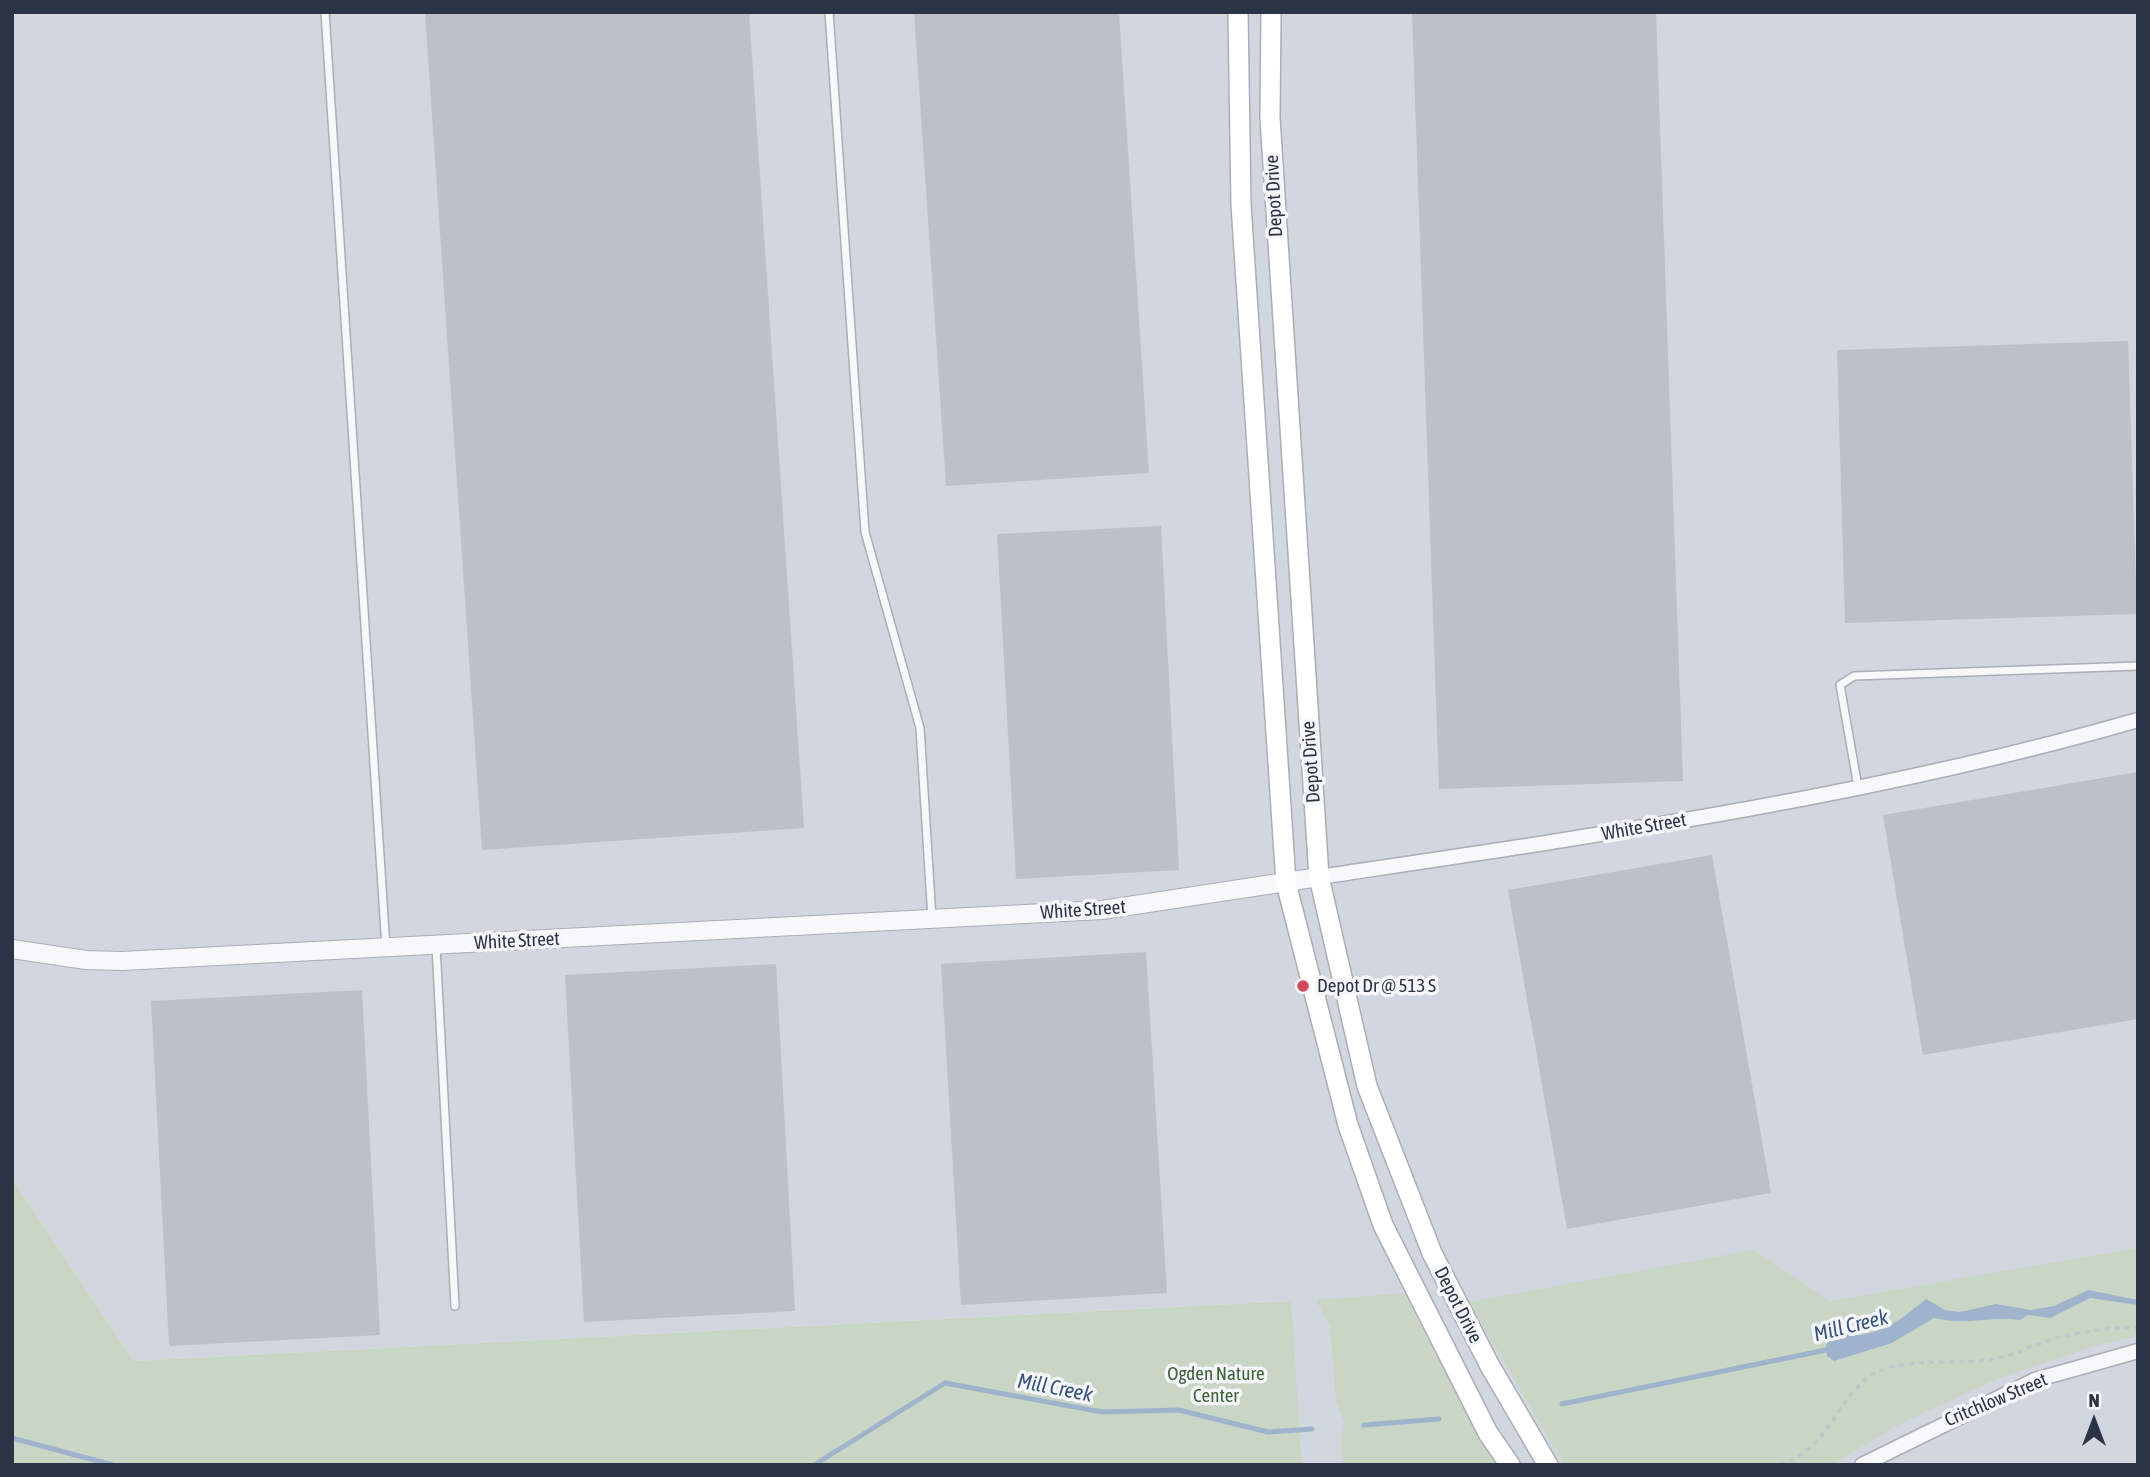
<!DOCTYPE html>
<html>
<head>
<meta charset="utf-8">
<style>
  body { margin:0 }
  #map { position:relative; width:2150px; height:1477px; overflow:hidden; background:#e4e7ec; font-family:"Asap Condensed",sans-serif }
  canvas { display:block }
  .frame { position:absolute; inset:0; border:14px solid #2b3445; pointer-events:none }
  .north { position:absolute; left:2059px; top:1386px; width:70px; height:70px; -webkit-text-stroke:5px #f4f6f9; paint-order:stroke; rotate:0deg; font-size:19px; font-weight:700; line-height:28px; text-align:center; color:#2b3445 }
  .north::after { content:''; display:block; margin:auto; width:24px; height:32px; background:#2b3445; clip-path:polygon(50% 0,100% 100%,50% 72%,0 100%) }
</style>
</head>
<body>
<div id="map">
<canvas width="2150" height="1477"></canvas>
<div class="frame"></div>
<div class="north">N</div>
</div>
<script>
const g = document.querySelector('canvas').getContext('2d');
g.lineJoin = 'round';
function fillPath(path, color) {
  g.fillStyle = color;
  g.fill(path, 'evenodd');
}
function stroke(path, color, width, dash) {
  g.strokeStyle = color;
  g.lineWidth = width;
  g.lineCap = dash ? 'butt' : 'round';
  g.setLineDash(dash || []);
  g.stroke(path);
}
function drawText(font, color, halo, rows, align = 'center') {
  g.font = font + ' "Asap Condensed",sans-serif';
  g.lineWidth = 7;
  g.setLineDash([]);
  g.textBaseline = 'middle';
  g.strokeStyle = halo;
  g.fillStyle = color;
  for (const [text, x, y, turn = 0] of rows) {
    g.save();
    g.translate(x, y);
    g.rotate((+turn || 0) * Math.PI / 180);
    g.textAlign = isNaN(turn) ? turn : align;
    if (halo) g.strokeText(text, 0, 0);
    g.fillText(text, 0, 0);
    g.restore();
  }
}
fillPath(new Path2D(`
  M 12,12 L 2138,12 L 2138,1465 L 1302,1465 L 1290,1301 L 134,1361 L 12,1178 Z`), '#d2d6de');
fillPath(new Path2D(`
  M 12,1178 L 134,1361 L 1291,1301 L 1302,1465 L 12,1465 Z
  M 2138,1248 L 2138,1336 L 2095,1346 L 1999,1378 L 1900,1424 L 1831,1465 L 1564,1465 L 1469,1302 L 1754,1250 L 1830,1301 Z
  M 1404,1293 L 1457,1396 L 1498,1465 L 1343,1465 L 1341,1442 L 1344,1423 L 1336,1399 L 1330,1327 L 1316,1300 Z`), '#c9d6c5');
fillPath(new Path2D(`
  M 2088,1290 L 2138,1300 L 2138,1305 L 2090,1298 L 2050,1318 L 2028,1315 L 2020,1320 C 1991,1316 1966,1326 1934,1318 L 1892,1343 L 1834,1361 L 1827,1356 L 1826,1345 L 1836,1332 C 1843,1332 1850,1335 1858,1335 C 1885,1333 1907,1315 1926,1299 L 1945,1310 L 1960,1312 L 1996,1304 L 2031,1310 L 2054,1306 Z`), '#9fb4cc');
stroke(new Path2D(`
  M 1562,1404 L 1831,1349
  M 1364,1425 L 1439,1419
  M 12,1438 L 113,1465
  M 814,1465 L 945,1383 L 1102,1412 L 1179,1410 L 1268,1432 L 1312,1429`), '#9fb4cc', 5);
fillPath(new Path2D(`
  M 425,12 L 749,12 L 804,828 L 482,850 Z
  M 914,12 L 1119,12 L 1149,473 L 946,486 Z
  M 1412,12 L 1656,12 L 1683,781 L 1439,789 Z
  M 2128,341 L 2137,614 L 1845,623 L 1837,350 Z
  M 1161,526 L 1179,870 L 1016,879 L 997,534 Z
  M 2138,772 L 2138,1019 L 1923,1055 L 1883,815 Z
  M 1712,855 L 1771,1193 L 1567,1229 L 1508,890 Z
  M 1146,952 L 1167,1293 L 961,1305 L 941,964 Z
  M 776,964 L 795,1311 L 584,1322 L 565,975 Z
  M 362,990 L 380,1335 L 169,1346 L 151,1001 Z`), '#bbc0ca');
const service = new Path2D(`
  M 325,12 L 386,948
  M 829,12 L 865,532 L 920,728 L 932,919
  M 1858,787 L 1840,685 L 1854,676 L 2138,666
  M 436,946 L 455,1306`);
const minor = new Path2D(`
  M 1319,877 C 1593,836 1871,797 2138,720
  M 1862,1465 L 2035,1380 L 2138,1351`);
const tertiary = new Path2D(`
  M 12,949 L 86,960 L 122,961 L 1102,910 L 1319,877`);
const secondary = new Path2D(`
  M 1238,12 L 1241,205 L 1286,883 L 1348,1125 L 1383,1225 L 1488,1433 L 1510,1465
  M 1271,12 L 1270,118 L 1319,877 L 1367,1086 L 1432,1253 L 1490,1366 L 1548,1465`);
stroke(service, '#a9aeb7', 10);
stroke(minor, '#a9aeb7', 17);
stroke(tertiary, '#a9aeb7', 20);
stroke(secondary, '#a9aeb7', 22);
stroke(new Path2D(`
  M 1780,1465 C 1832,1446 1830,1407 1869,1377 C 1899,1354 1961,1367 1998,1358 C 2021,1353 2041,1341 2064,1336 C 2087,1331 2114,1327 2138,1327`), '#c2c5cb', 3.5, [5, 5]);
stroke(service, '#f7f8fa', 7);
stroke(minor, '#f7f8fa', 14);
stroke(tertiary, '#f7f8fa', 18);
stroke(secondary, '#fff', 19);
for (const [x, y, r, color] of [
  [1303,986,7,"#d1495b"]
]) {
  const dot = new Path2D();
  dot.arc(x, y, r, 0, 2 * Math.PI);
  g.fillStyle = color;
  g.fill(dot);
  stroke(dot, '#f4f6f9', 2.5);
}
drawText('19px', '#2b3445', '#f4f6f9', [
  ["Depot Drive",1274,196,-93],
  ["Depot Drive",1311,762,-94],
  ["White Street",1644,827,-10],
  ["White Street",1083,910,-4],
  ["White Street",517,941,-3],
  ["Depot Drive",1458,1305,63],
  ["Critchlow Street",1996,1400,-23]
]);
drawText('19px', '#2b3445', '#f4f6f9', [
  ["Depot Dr @ 513 S",1317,986]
], 'left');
drawText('19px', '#3f6138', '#f4f6f9', [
  ["Ogden Nature",1216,1374],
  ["Center",1216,1396]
]);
drawText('italic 21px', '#34527a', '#f4f6f9', [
  ["Mill Creek",1851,1326,-14],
  ["Mill Creek",1055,1388,11]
]);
</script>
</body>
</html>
